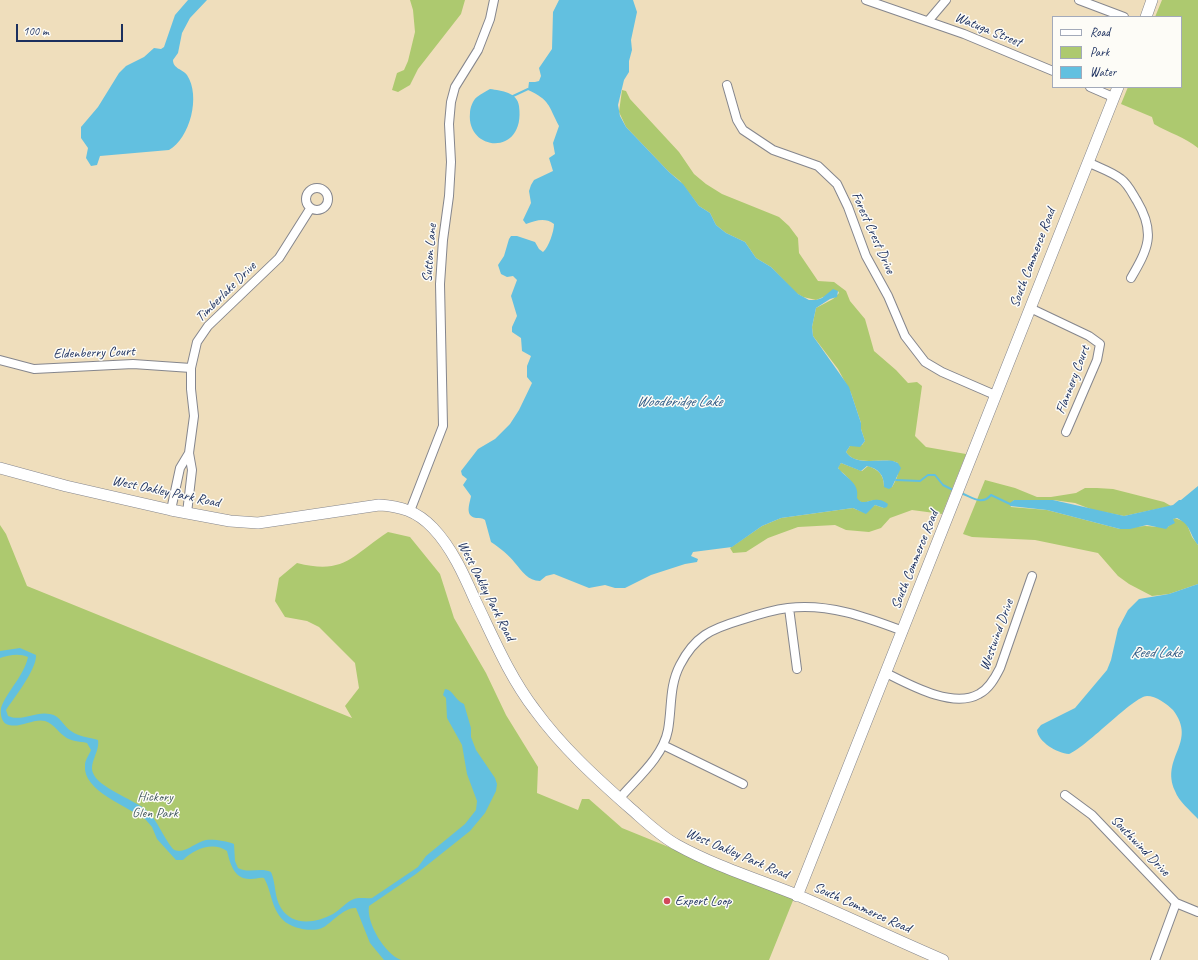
<!DOCTYPE html>
<html>
<head>
<meta charset="utf-8">
<style>
  body { margin:0 }
  #map { position:relative; width:1198px; height:960px; overflow:hidden; background:#efdebc; font-family:Caveat,sans-serif }
  canvas { display:block }
  .legend { position:absolute; left:1052px; top:16px; width:130px; height:72px; box-sizing:border-box; background:#fdfcf7; border:1px solid #a3aaba; margin:0; padding:5px 7px; list-style:none; font-size:12px; color:#1b2f5e }
  .legend li { display:flex; align-items:center; gap:8px; height:20px }
  .legend b { width:20px; border:1px solid #a3aaba }
  .scale { position:absolute; left:16px; top:24px; width:107px; height:18px; box-sizing:border-box; border:2px solid #1b2f5e; border-top:0; padding-left:5px; font-size:12px; line-height:14px; white-space:nowrap; color:#1b2f5e; -webkit-text-stroke:3px #fdfcf7; paint-order:stroke }
</style>
</head>
<body>
<div id="map">
<canvas width="1198" height="960"></canvas>
<ul class="legend">
<li><b style="height:5px;background:#fff"></b>Road</li>
<li><b style="height:11px;background:#adc96f"></b>Park</li>
<li><b style="height:11px;background:#62c0e0"></b>Water</li>
</ul>
<div class="scale">100 m</div>
</div>
<script>
const g = document.querySelector('canvas').getContext('2d');
g.lineJoin = 'round';
function fillPath(path, color) {
  g.fillStyle = color;
  g.fill(path, 'evenodd');
}
function stroke(path, color, width, dash) {
  g.strokeStyle = color;
  g.lineWidth = width;
  g.lineCap = dash ? 'butt' : 'round';
  g.setLineDash(dash || []);
  g.stroke(path);
}
function drawText(font, color, halo, rows, align = 'center') {
  g.font = font + ' Caveat,sans-serif';
  g.lineWidth = 3;
  g.setLineDash([]);
  g.textBaseline = 'middle';
  g.strokeStyle = halo;
  g.fillStyle = color;
  for (const [text, x, y, turn = 0] of rows) {
    g.save();
    g.translate(x, y);
    g.rotate((+turn || 0) * Math.PI / 180);
    g.textAlign = isNaN(turn) ? turn : align;
    if (halo) g.strokeText(text, 0, 0);
    g.fillText(text, 0, 0);
    g.restore();
  }
}
fillPath(new Path2D(`
  M 410,0 L 465,0 L 461,14 L 418,69 L 410,85 L 398,92 L 392,90 L 397,73 L 404,70 L 408,61 L 415,32 L 413,10 Z
  M 1162,0 L 1198,0 L 1198,148 C 1185,137 1169,133 1154,124 L 1152,117 L 1121,104 L 1128,87 L 1181,87 L 1181,17 L 1155,17 Z
  M 622,90 L 626,91 L 630,99 L 679,152 L 694,174 L 706,184 L 722,194 L 779,217 L 789,226 L 798,238 L 799,253 L 818,281 L 834,282 L 846,291 L 850,301 L 865,319 L 874,351 L 896,370 L 908,383 L 917,382 L 922,386 L 915,436 L 926,447 L 966,454 L 942,514 L 912,510 L 890,518 L 881,528 L 869,532 L 846,530 L 835,525 L 798,527 L 768,538 L 746,552 L 733,553 L 730,548 L 762,526 L 781,518 L 853,508 C 867,514 864,513 875,505 L 884,508 L 874,500 L 863,503 L 857,500 C 857,487 849,477 839,470 L 838,467 L 841,463 L 859,470 L 862,471 L 868,466 C 879,470 884,475 884,487 L 892,487 C 898,477 899,473 898,463 C 883,456 856,468 846,452 L 850,446 L 862,445 L 865,441 L 861,429 L 861,423 L 851,393 L 838,369 L 813,336 L 812,327 L 816,308 L 833,299 L 839,293 L 838,291 L 816,300 L 803,297 L 796,293 L 771,267 L 756,258 L 745,242 L 726,233 L 716,225 L 710,213 L 699,206 L 680,181 L 669,172 L 626,127 L 619,112 Z
  M 985,480 L 1015,488 L 1037,497 L 1051,497 L 1076,493 L 1085,488 L 1097,488 L 1113,489 L 1164,502 L 1171,506 L 1124,516 L 1093,510 L 1075,503 L 1053,500 L 1014,500 L 1010,505 L 1011,507 L 1047,510 L 1120,529 C 1129,529 1137,526 1145,526 C 1153,526 1160,528 1168,527 L 1174,518 L 1186,522 L 1192,537 L 1198,545 L 1198,584 L 1169,594 L 1152,596 L 1129,584 L 1118,576 L 1098,553 L 1035,540 L 972,537 L 963,534 Z
  M 0,525 L 6,534 L 27,586 L 352,718 L 345,706 L 359,688 L 355,663 L 319,627 L 307,621 L 285,617 L 275,601 L 279,578 L 297,563 C 345,575 351,556 388,532 L 410,537 L 440,574 L 454,618 L 486,673 L 506,715 L 538,767 L 537,793 L 578,810 L 582,799 L 589,799 L 622,828 L 794,898 L 769,960 L 0,960 Z`), '#adc96f');
fillPath(new Path2D(`
  M 188,0 L 207,0 L 190,18 L 182,33 L 178,53 L 173,60 C 173,69 183,69 187,75 C 201,96 190,138 169,150 L 100,156 L 97,165 L 91,166 L 86,158 L 88,148 L 81,138 L 81,127 L 98,107 L 119,73 L 126,66 L 144,57 L 154,48 L 161,49 L 164,47 L 175,15 Z
  M 559,0 L 633,0 L 637,12 L 631,40 L 632,50 L 629,61 L 629,72 L 624,80 L 618,105 L 620,116 L 626,127 L 669,172 L 683,184 L 699,206 L 710,213 L 716,225 L 726,233 L 745,242 L 756,258 L 771,267 L 798,294 L 809,300 L 816,300 L 822,298 L 833,289 L 838,291 L 837,297 L 830,299 L 816,308 L 812,327 L 813,336 L 849,387 L 861,423 L 861,429 L 865,441 L 860,447 L 850,446 L 846,452 C 855,466 879,459 893,461 L 898,463 L 901,468 L 892,487 L 889,489 L 884,487 C 884,475 879,469 867,466 L 861,471 L 841,463 L 838,468 C 846,478 860,483 857,498 C 863,507 870,498 879,500 C 882,500 885,502 888,504 L 887,507 L 884,508 L 875,505 L 866,514 L 853,508 L 781,518 L 762,526 L 732,547 L 693,552 L 691,556 L 698,559 L 697,562 L 685,564 L 651,575 L 625,588 L 615,588 L 605,585 L 589,588 L 554,574 L 546,576 L 540,581 C 528,581 522,571 515,563 C 509,555 500,548 491,542 L 485,520 C 482,518 480,518 476,518 C 464,516 470,503 471,496 L 463,485 L 467,479 L 462,475 L 461,471 L 478,449 L 495,439 L 510,424 L 519,410 L 532,383 L 527,377 L 527,366 L 531,356 L 522,351 L 521,338 L 512,332 L 512,327 L 517,316 L 511,296 L 517,280 L 513,276 L 507,277 L 501,274 L 498,265 L 504,256 L 509,239 L 511,236 L 517,236 L 535,242 L 539,249 L 543,252 C 549,247 554,231 554,224 C 544,217 536,221 526,224 L 523,220 L 531,203 L 529,191 L 531,185 L 534,180 L 553,171 L 549,158 L 555,154 L 553,143 L 559,126 C 548,105 550,100 528,90 L 529,82 L 535,82 L 539,81 L 541,76 L 539,68 L 552,49 L 553,12 Z
  M 490,89 C 502,91 517,92 519,106 C 526,157 466,152 470,113 C 470,108 473,100 477,97 C 481,94 486,91 490,89 Z
  M 1198,486 L 1198,545 C 1188,532 1192,526 1177,518 L 1173,519 L 1175,523 L 1169,526 L 1166,529 L 1147,525 L 1130,529 L 1120,529 L 1047,510 L 1010,506 L 1010,503 L 1014,500 L 1053,500 L 1124,516 L 1173,505 L 1179,500 L 1181,500 Z
  M 1198,584 L 1198,819 C 1190,810 1179,802 1175,791 C 1160,757 1198,743 1173,710 C 1167,704 1156,696 1147,696 C 1134,696 1088,746 1069,754 C 1057,753 1038,742 1037,730 L 1041,725 L 1075,708 L 1107,670 L 1111,660 L 1118,629 L 1128,610 L 1139,599 L 1169,594 Z
  M 20,648 L 36,655 C 37,669 14,698 6,710 L 8,716 C 22,722 35,711 50,714 C 61,716 63,726 71,731 C 79,737 89,737 98,740 C 100,752 89,762 93,773 C 98,787 132,799 145,809 C 158,820 162,836 173,849 C 183,856 195,842 206,840 C 214,839 226,841 234,844 L 235,861 L 238,868 C 249,874 260,867 271,872 C 276,883 274,897 281,908 C 293,927 316,923 333,914 C 340,910 346,902 354,899 C 360,897 365,899 372,898 L 418,867 L 426,856 L 465,824 L 476,810 L 477,801 L 467,774 L 462,745 L 447,718 L 446,698 L 443,695 L 445,689 C 454,690 454,700 464,704 L 471,728 L 471,737 L 476,750 L 495,778 L 497,784 L 496,791 L 485,813 L 470,831 L 416,874 L 369,906 C 366,923 385,954 401,960 L 384,960 L 370,943 L 356,908 C 345,907 333,921 324,927 C 314,933 292,929 283,920 C 271,908 272,892 264,878 C 259,877 256,879 251,879 C 234,880 230,863 227,851 C 213,841 194,849 183,860 L 176,860 L 157,839 L 152,827 L 146,820 C 128,806 82,791 85,765 C 85,760 89,755 91,750 L 87,743 C 79,741 71,742 64,736 C 57,731 54,724 45,721 C 34,718 21,728 9,725 C 2,724 0,715 1,708 C 7,691 24,676 28,657 C 19,653 9,655 0,658 L 0,651 Z`), '#62c0e0');
stroke(new Path2D(`
  M 511,97 L 528,89
  M 896,480 L 920,481 L 928,475 L 935,475 L 943,485 L 953,490
  M 961,493 C 972,497 982,506 991,495 L 1010,504`), '#62c0e0', 2);
const street = new Path2D(`
  M 866,0 L 964,34 L 1053,71
  M 1079,0 L 1124,17
  M 929,20 L 946,0
  M 727,85 L 737,120 L 743,130 L 773,150 L 818,166 L 837,184 L 848,207 L 866,256 L 888,296 L 905,336 L 925,362 L 942,372 L 995,395
  M 1090,87 L 1113,97
  M 1088,162 C 1099,168 1111,171 1121,179 C 1128,184 1132,193 1137,201 C 1156,233 1148,249 1131,278
  M306 199a11 11 0 1 1 22 0a11 11 0 1 1-22 0Z
  M 1030,308 L 1089,336 L 1100,344 L 1097,360 L 1066,432
  M 0,360 L 34,369 L 133,364 L 191,368
  M 171,510 L 180,468 L 189,453
  M 410,511 L 443,426 L 440,284 L 443,240 L 449,196 L 451,162 L 449,124 L 451,102 L 455,87 L 478,50 L 490,19 L 494,0
  M 187,513 L 192,470 L 189,453 L 194,416 L 191,389 L 191,368 L 197,342 L 208,326 L 279,258 L 310,209
  M 789,608 L 797,669
  M 886,673 C 910,685 953,709 979,694 C 989,689 995,678 1000,668 L 1032,576
  M 663,745 L 743,784
  M 1065,795 L 1092,815 L 1176,903 L 1198,912
  M 619,799 C 636,779 663,757 668,730 C 672,708 669,686 680,665 C 695,636 711,629 741,620 C 756,615 772,610 788,608 C 828,603 866,617 903,631
  M 1155,960 L 1176,903`);
const secondary = new Path2D(`
  M 1146,17 L 1152,0
  M 0,468 L 66,486 L 171,510 L 230,521 L 258,523 L 379,505 C 400,506 417,511 433,528 C 452,548 464,575 475,600 C 493,637 509,676 535,710 C 562,747 595,777 630,808 C 645,821 660,836 677,845 C 715,866 757,879 797,895 C 846,916 894,939 943,960
  M 797,896 L 1118,87`);
stroke(street, '#85868d', 10);
stroke(secondary, '#85868d', 12);
stroke(street, '#fff', 8);
stroke(secondary, '#fff', 11);
for (const [x, y, r, color] of [
  [667,901,4,"#d1495b"]
]) {
  const dot = new Path2D();
  dot.arc(x, y, r, 0, 2 * Math.PI);
  g.fillStyle = color;
  g.fill(dot);
  stroke(dot, '#fdfcf7', 1.5);
}
drawText('14px', '#1b2f5e', '#fdfcf7', [
  ["Watuga Street",988,30,22],
  ["Forest Crest Drive",873,233,66],
  ["Sutton Lane",430,253,-85],
  ["South Commerce Road",1033,258,-69],
  ["Timberlake Drive",226,292,-45],
  ["Eldenberry Court",94,353,-2],
  ["Flannery Court",1073,380,-69],
  ["West Oakley Park Road",166,492,12],
  ["South Commerce Road",915,560,-68],
  ["West Oakley Park Road",486,591,63],
  ["Westwind Drive",997,635,-70],
  ["Southwind Drive",1140,846,46],
  ["West Oakley Park Road",737,854,23],
  ["South Commerce Road",862,908,24]
]);
drawText('14px', '#475d63', '#fdfcf7', [
  ["Hickory",155,797],
  ["Glen Park",155,813]
]);
drawText('14px', '#1b2f5e', '#fdfcf7', [
  ["Expert Loop",675,901]
], 'left');
drawText('italic 15px', '#305a85', '#fdfcf7', [
  ["Woodbridge Lake",679,402],
  ["Reed Lake",1156,653]
]);
</script>
</body>
</html>
